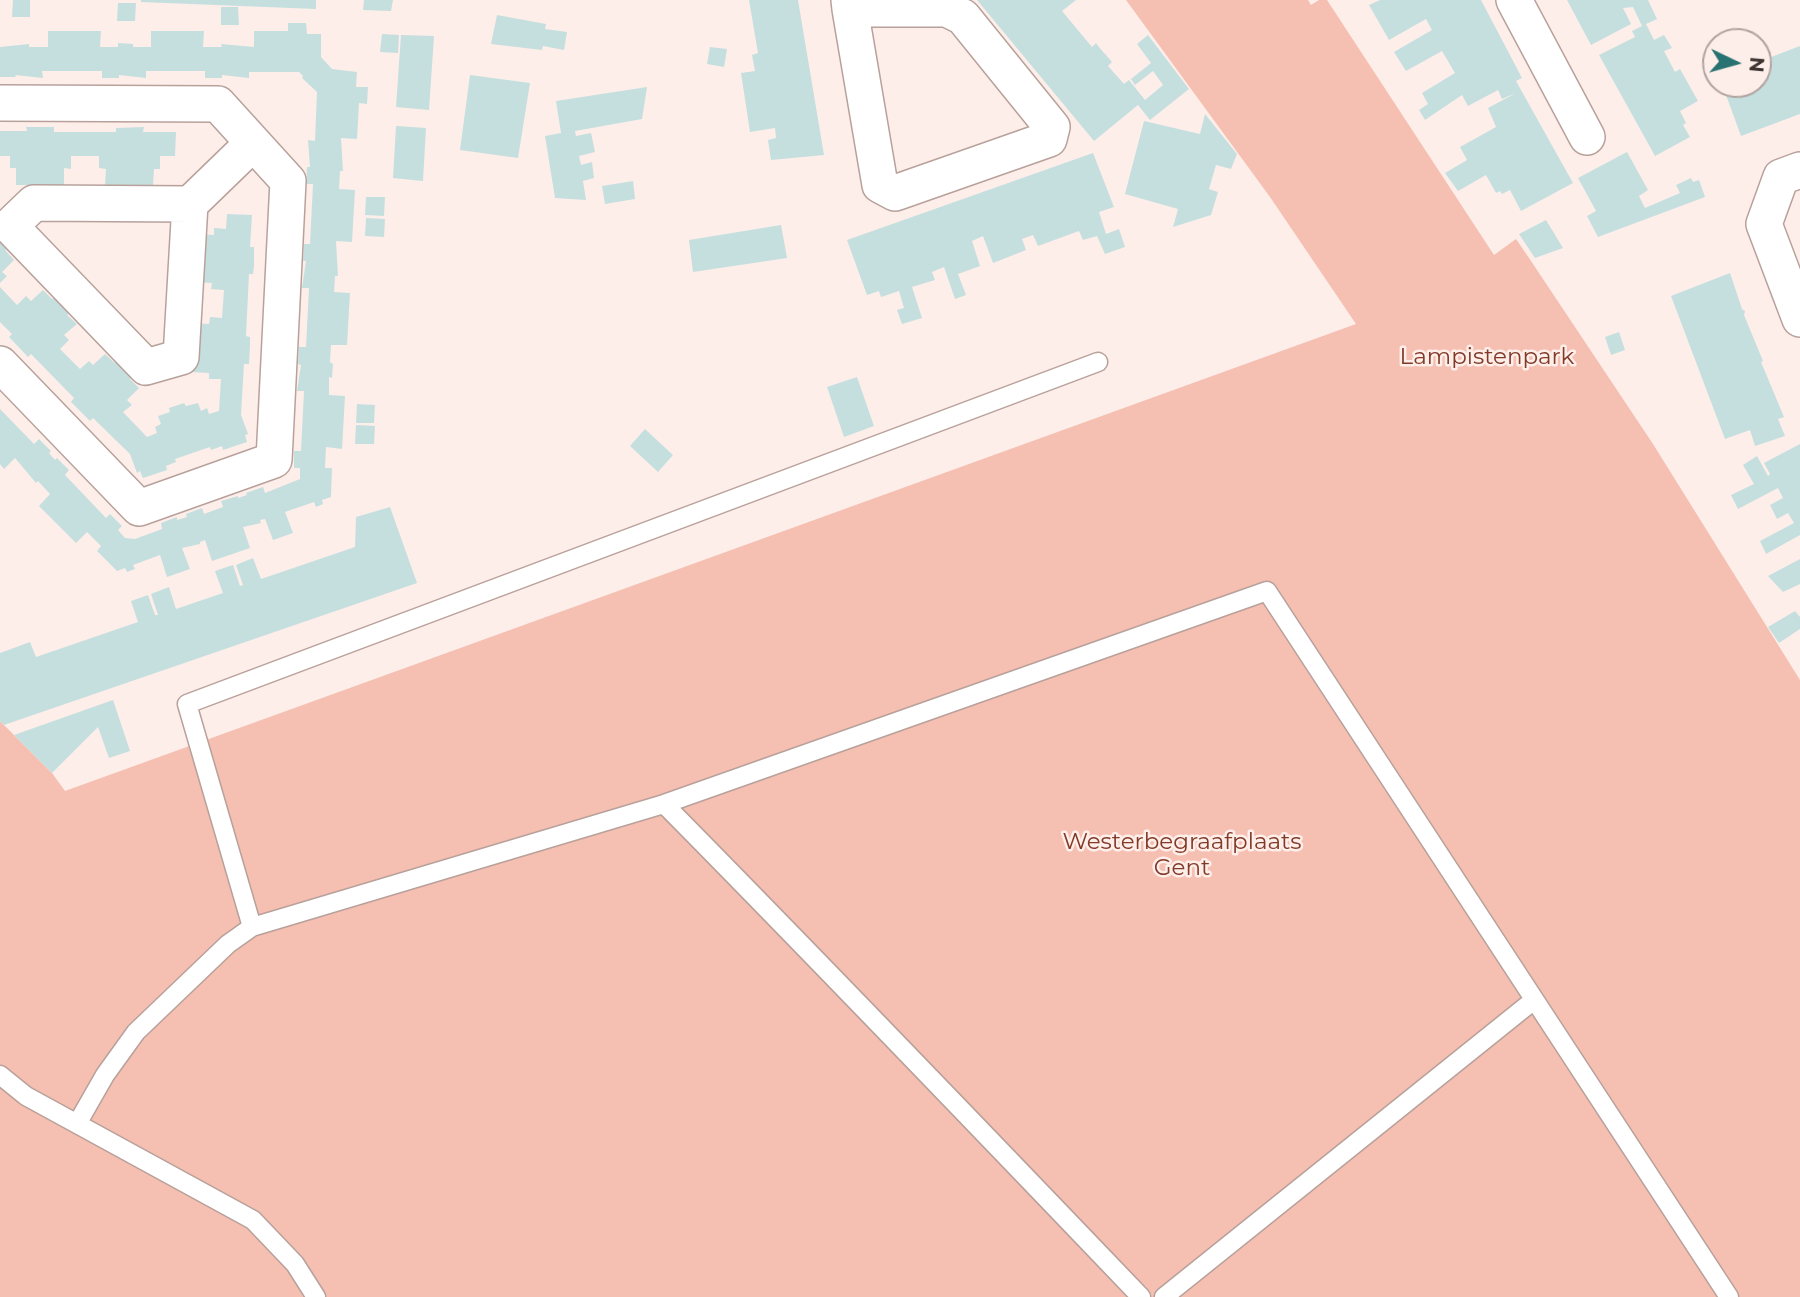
<!DOCTYPE html>
<html>
<head>
<meta charset="utf-8">
<style>
  body { margin:0 }
  #map { position:relative; width:1800px; height:1297px; overflow:hidden; background:#fdeeea; font-family:Montserrat,sans-serif }
  canvas { display:block }
  .north { position:absolute; left:1702px; top:28px; width:70px; height:70px; box-sizing:border-box; background:#fdeeea; border:2px solid #b1a4a0; border-radius:50%; rotate:95deg; font-size:19px; font-weight:700; line-height:28px; text-align:center; color:#3e3432 }
  .north::after { content:''; display:block; margin:auto; width:24px; height:32px; background:#287271; clip-path:polygon(50% 0,100% 100%,50% 72%,0 100%) }
</style>
</head>
<body>
<div id="map">
<canvas width="1800" height="1297"></canvas>
<div class="north">N</div>
</div>
<script>
const g = document.querySelector('canvas').getContext('2d');
g.lineJoin = 'round';
function fillPath(path, color) {
  g.fillStyle = color;
  g.fill(path, 'evenodd');
}
function stroke(path, color, width, dash) {
  g.strokeStyle = color;
  g.lineWidth = width;
  g.lineCap = dash ? 'butt' : 'round';
  g.setLineDash(dash || []);
  g.stroke(path);
}
function drawText(font, color, halo, rows, align = 'center') {
  g.font = font + ' Montserrat,sans-serif';
  g.lineWidth = 5;
  g.setLineDash([]);
  g.textBaseline = 'middle';
  g.strokeStyle = halo;
  g.fillStyle = color;
  for (const [text, x, y, turn = 0] of rows) {
    g.save();
    g.translate(x, y);
    g.rotate((+turn || 0) * Math.PI / 180);
    g.textAlign = isNaN(turn) ? turn : align;
    if (halo) g.strokeText(text, 0, 0);
    g.fillText(text, 0, 0);
    g.restore();
  }
}
fillPath(new Path2D(`
  M 1126,0 L 1308,0 L 1311,5 L 1319,0 L 1327,0 L 1494,255 L 1516,239 L 1531,261 L 1653,444 L 1800,680 L 1800,1297 L 0,1297 L 0,721 L 52,773 L 65,791 L 1356,324 L 1270,197 Z`), '#f5bfb1');
fillPath(new Path2D(`
  M 13,0 L 30,0 L 30,17 L 12,17 Z
  M 141,0 L 316,0 L 316,9 L 141,2 Z
  M 364,0 L 393,0 L 391,11 L 363,10 Z
  M 749,0 L 798,0 L 824,155 L 771,160 L 768,140 L 776,138 L 775,128 L 750,132 L 741,73 L 755,71 L 752,55 L 758,53 Z
  M 977,0 L 1076,0 L 1062,11 L 1092,47 L 1096,43 L 1098,46 L 1112,62 L 1108,66 L 1124,84 L 1129,80 L 1145,100 L 1163,85 L 1153,71 L 1135,85 L 1131,79 L 1151,63 L 1137,44 L 1148,35 L 1189,89 L 1150,120 L 1138,105 L 1094,141 Z
  M 1380,0 L 1481,0 L 1522,78 L 1516,81 L 1521,90 L 1573,183 L 1521,211 L 1510,190 L 1502,194 L 1500,191 L 1496,193 L 1486,175 L 1458,191 L 1445,173 L 1467,160 L 1460,147 L 1496,127 L 1488,108 L 1516,93 L 1502,99 L 1498,90 L 1468,106 L 1462,95 L 1425,120 L 1419,110 L 1428,104 L 1422,93 L 1455,73 L 1442,51 L 1406,71 L 1394,52 L 1432,30 L 1426,19 L 1389,40 L 1369,5 Z
  M 1567,0 L 1648,0 L 1657,19 L 1646,24 L 1654,40 L 1664,35 L 1672,48 L 1664,51 L 1675,72 L 1680,69 L 1698,101 L 1680,111 L 1686,123 L 1683,125 L 1690,137 L 1655,156 L 1599,55 L 1635,37 L 1632,31 L 1642,26 L 1633,7 L 1623,8 L 1631,24 L 1591,45 Z
  M 118,3 L 136,3 L 135,21 L 117,21 Z
  M 221,7 L 238,7 L 239,25 L 221,25 Z
  M 497,15 L 546,24 L 545,29 L 567,32 L 564,50 L 543,46 L 542,50 L 491,44 Z
  M 288,23 L 306,23 L 307,34 L 321,34 L 321,57 L 332,69 L 357,72 L 356,87 L 368,87 L 367,104 L 359,103 L 357,139 L 341,138 L 343,171 L 340,171 L 339,189 L 355,190 L 352,242 L 336,241 L 338,276 L 335,276 L 334,292 L 350,293 L 347,345 L 331,345 L 330,362 L 333,364 L 332,378 L 329,377 L 329,395 L 345,396 L 342,449 L 326,447 L 325,468 L 332,468 L 331,497 L 322,500 L 323,504 L 316,507 L 314,502 L 285,512 L 293,533 L 273,540 L 265,519 L 260,520 L 261,523 L 243,527 L 250,548 L 212,561 L 205,540 L 200,542 L 200,544 L 182,548 L 190,569 L 167,577 L 160,555 L 133,565 L 135,569 L 127,572 L 125,568 L 117,571 L 97,551 L 101,546 L 87,532 L 76,543 L 39,506 L 50,494 L 38,481 L 36,483 L 15,458 L 4,469 L 0,464 L 0,409 L 34,444 L 39,439 L 51,451 L 49,453 L 55,460 L 57,458 L 69,470 L 65,475 L 106,518 L 110,514 L 122,526 L 118,530 L 125,538 L 135,539 L 162,529 L 161,523 L 177,517 L 177,520 L 187,517 L 186,514 L 202,508 L 204,514 L 223,507 L 221,501 L 238,496 L 238,498 L 247,495 L 246,493 L 263,487 L 265,493 L 300,479 L 300,468 L 294,468 L 294,451 L 301,451 L 304,391 L 297,391 L 301,365 L 298,364 L 299,347 L 306,347 L 309,288 L 302,288 L 306,261 L 303,261 L 304,244 L 310,244 L 313,184 L 306,184 L 307,167 L 310,167 L 308,140 L 315,141 L 317,92 L 302,78 L 303,76 L 299,72 L 249,72 L 249,78 L 222,75 L 222,78 L 205,78 L 205,71 L 146,71 L 146,78 L 119,75 L 119,78 L 102,78 L 102,71 L 42,71 L 43,78 L 15,75 L 16,77 L 0,77 L 0,47 L 29,44 L 29,47 L 48,47 L 48,31 L 101,31 L 100,47 L 118,47 L 118,43 L 133,44 L 133,47 L 151,47 L 151,31 L 204,31 L 203,47 L 222,47 L 221,44 L 254,47 L 254,31 L 288,31 Z
  M 382,34 L 399,35 L 398,53 L 380,52 Z
  M 401,35 L 434,36 L 429,110 L 396,107 Z
  M 1800,46 L 1800,114 L 1741,136 L 1722,84 L 1758,84 L 1758,62 Z
  M 710,47 L 727,49 L 724,67 L 707,64 Z
  M 470,75 L 530,83 L 518,158 L 460,150 Z
  M 647,87 L 642,119 L 575,131 L 576,136 L 591,133 L 595,152 L 579,156 L 581,165 L 592,162 L 594,178 L 583,181 L 586,200 L 555,198 L 545,136 L 561,133 L 556,101 Z
  M 1205,114 L 1237,154 L 1231,169 L 1216,165 L 1209,189 L 1218,192 L 1211,215 L 1173,227 L 1178,209 L 1125,194 L 1144,121 L 1200,134 Z
  M 396,126 L 426,128 L 423,181 L 393,178 Z
  M 26,127 L 54,127 L 54,132 L 116,132 L 116,128 L 144,127 L 143,132 L 176,132 L 175,156 L 160,156 L 160,169 L 154,169 L 153,185 L 140,185 L 140,193 L 119,193 L 118,185 L 105,186 L 106,169 L 99,168 L 99,156 L 71,156 L 71,169 L 64,168 L 64,186 L 51,185 L 51,192 L 30,192 L 30,185 L 16,185 L 16,168 L 10,168 L 10,156 L 0,156 L 0,131 L 27,131 Z
  M 1627,152 L 1648,190 L 1639,196 L 1645,208 L 1680,193 L 1676,185 L 1691,178 L 1693,182 L 1699,180 L 1705,197 L 1598,237 L 1587,216 L 1596,211 L 1578,178 Z
  M 1093,153 L 1114,207 L 1099,212 L 1106,234 L 1119,229 L 1125,247 L 1105,254 L 1097,236 L 1083,240 L 1079,231 L 1038,246 L 1033,235 L 1022,239 L 1026,250 L 993,263 L 983,236 L 972,241 L 980,266 L 958,274 L 966,295 L 955,299 L 944,267 L 932,272 L 935,280 L 912,287 L 922,318 L 902,324 L 897,310 L 904,308 L 899,291 L 881,297 L 879,291 L 867,295 L 847,240 Z
  M 633,181 L 635,199 L 605,204 L 602,186 Z
  M 366,197 L 385,197 L 384,216 L 365,215 Z
  M 227,214 L 252,215 L 250,247 L 254,247 L 254,266 L 253,274 L 249,274 L 246,336 L 250,337 L 250,345 L 249,364 L 244,364 L 241,415 L 248,434 L 245,435 L 247,442 L 223,450 L 222,446 L 211,450 L 210,447 L 175,459 L 176,462 L 166,466 L 167,470 L 143,478 L 140,471 L 137,473 L 130,454 L 93,418 L 90,421 L 71,402 L 74,398 L 31,354 L 28,357 L 9,337 L 12,334 L 0,322 L 0,287 L 17,305 L 26,296 L 31,301 L 43,290 L 52,299 L 57,294 L 73,309 L 67,315 L 77,324 L 64,335 L 69,340 L 60,349 L 80,369 L 89,361 L 93,365 L 105,354 L 115,363 L 120,358 L 135,374 L 130,379 L 139,388 L 127,400 L 132,405 L 123,412 L 147,437 L 157,433 L 155,427 L 161,424 L 158,416 L 170,412 L 169,408 L 184,403 L 186,406 L 198,403 L 201,411 L 207,408 L 209,414 L 219,411 L 221,379 L 209,379 L 209,373 L 190,372 L 192,323 L 209,324 L 210,317 L 222,318 L 224,290 L 211,289 L 212,283 L 194,282 L 197,234 L 214,235 L 214,228 L 226,229 Z
  M 366,218 L 385,219 L 384,237 L 365,236 Z
  M 1546,220 L 1563,248 L 1535,258 L 1519,234 Z
  M 781,225 L 787,258 L 693,272 L 689,240 Z
  M 0,236 L 10,246 L 5,250 L 14,260 L 2,272 L 7,276 L 0,283 Z
  M 1730,273 L 1742,309 L 1745,311 L 1744,315 L 1763,361 L 1761,362 L 1784,417 L 1778,419 L 1785,436 L 1755,446 L 1750,430 L 1725,439 L 1671,296 Z
  M 1619,332 L 1625,350 L 1611,355 L 1605,337 Z
  M 857,377 L 874,426 L 844,437 L 827,387 Z
  M 357,404 L 375,405 L 374,423 L 356,423 Z
  M 356,425 L 375,426 L 374,444 L 355,444 Z
  M 645,429 L 673,455 L 658,472 L 630,446 Z
  M 1800,444 L 1800,535 L 1766,554 L 1760,541 L 1794,523 L 1788,513 L 1777,519 L 1770,505 L 1783,498 L 1778,488 L 1738,509 L 1731,495 L 1754,484 L 1743,465 L 1757,456 L 1768,476 L 1770,474 L 1764,463 Z
  M 390,507 L 417,583 L 4,725 L 0,721 L 0,653 L 30,642 L 36,657 L 138,622 L 131,601 L 148,595 L 155,615 L 158,615 L 151,594 L 169,587 L 176,609 L 223,593 L 215,571 L 233,565 L 240,586 L 243,585 L 236,565 L 253,558 L 261,579 L 355,547 L 356,517 Z
  M 1800,559 L 1800,584 L 1783,592 L 1768,576 Z
  M 1795,611 L 1800,617 L 1800,629 L 1779,643 L 1768,627 Z
  M 113,700 L 130,751 L 109,758 L 98,727 L 52,773 L 14,735 Z`), '#c5dfdf');
const service = new Path2D(`
  M 664,804 C 825,967 983,1132 1141,1297
  M 252,927 L 187,704 L 1098,362
  M 0,1075 L 26,1096 L 253,1220 L 295,1264 L 316,1297
  M 77,1124 L 105,1075 L 136,1032 L 228,944 L 252,927 L 664,804 L 1267,591 L 1729,1297
  M 1164,1297 L 1534,1000`);
const minor = new Path2D(`
  M 849,0 L 850,9 L 880,185 L 895,193 L 1049,139 L 1052,127 L 963,17 L 947,9 L 850,9
  M 1514,0 L 1587,137
  M 0,103 L 218,104 L 288,181 L 274,460 L 139,508 L 0,364
  M 1800,170 L 1781,177 L 1764,224 L 1800,319
  M 190,204 L 181,357 L 146,367 L 10,226 L 34,203 L 190,204 L 253,143`);
stroke(service, '#b8a19b', 21);
stroke(minor, '#b8a19b', 38);
stroke(service, '#fff', 18);
stroke(minor, '#fff', 35);
drawText('23px', '#823926', '#fdeeea', [
  ["Lampistenpark",1487,357],
  ["Westerbegraafplaats",1182,842],
  ["Gent",1182,868]
]);
</script>
</body>
</html>
